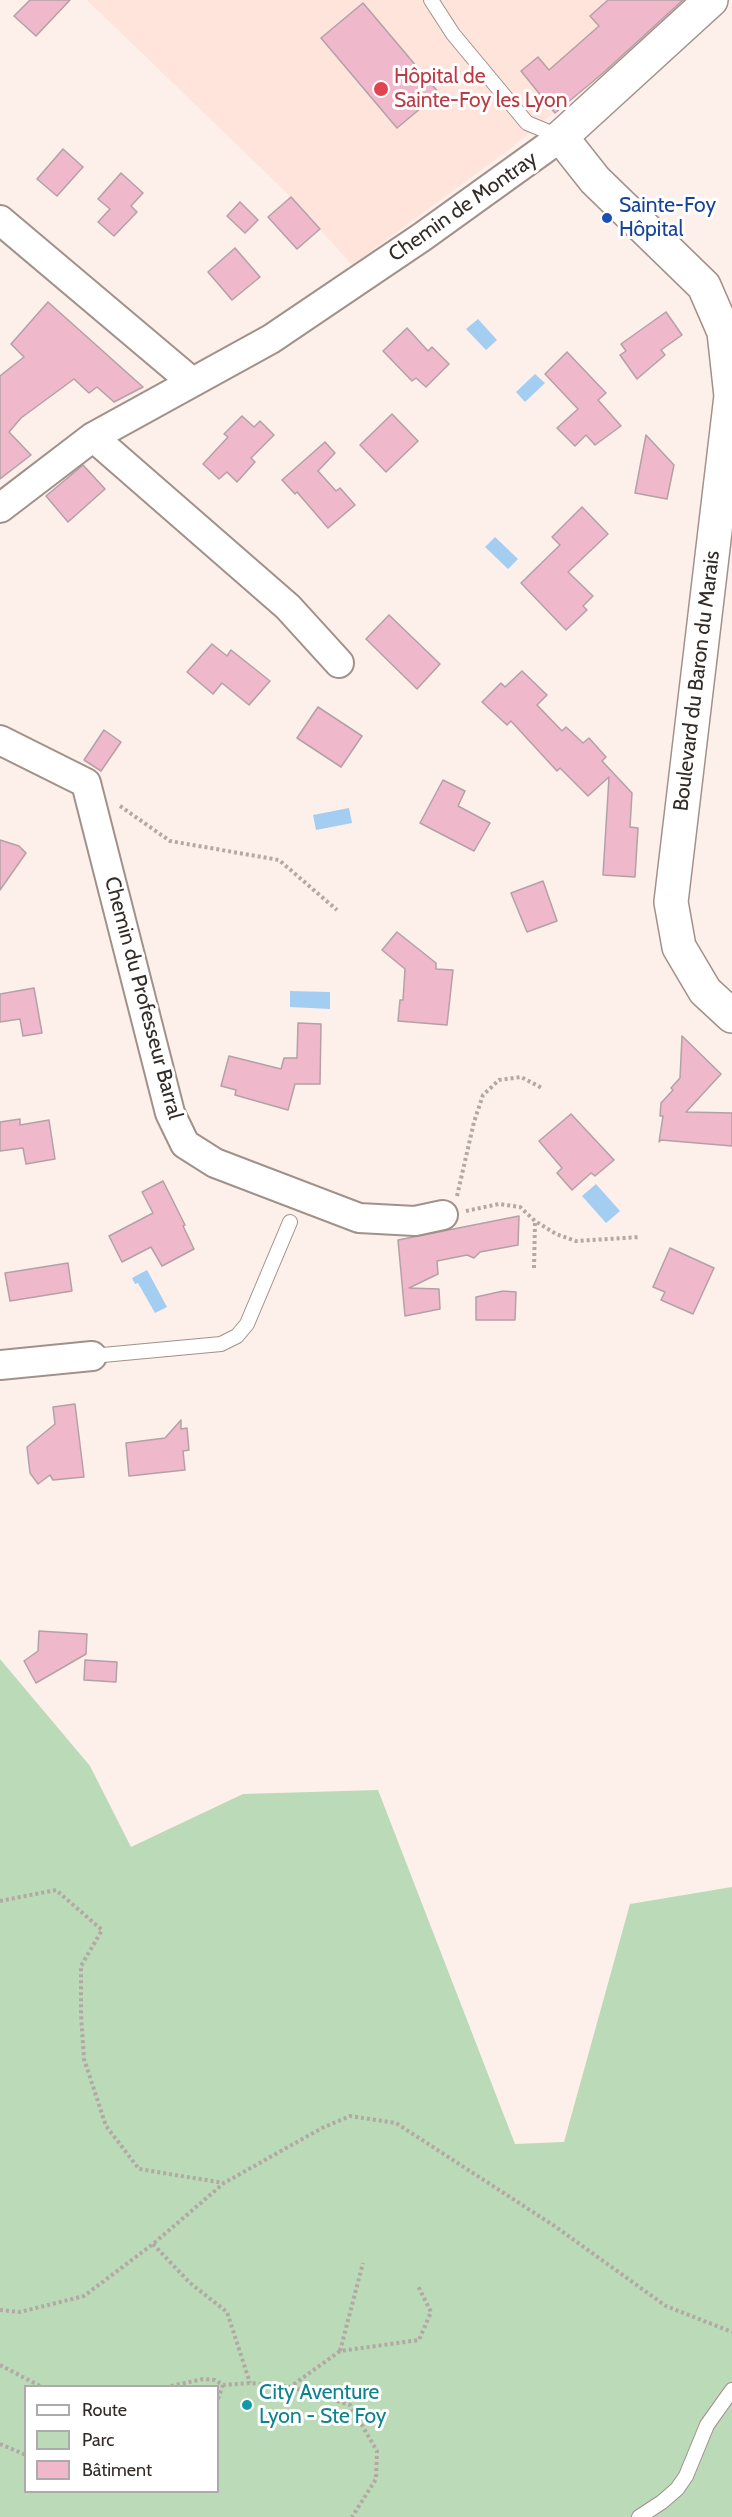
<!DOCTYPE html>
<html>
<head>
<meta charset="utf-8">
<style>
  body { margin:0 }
  #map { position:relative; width:732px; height:2517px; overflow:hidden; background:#fdefea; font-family:Cabin,sans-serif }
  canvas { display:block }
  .legend { position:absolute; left:24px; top:2385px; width:195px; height:108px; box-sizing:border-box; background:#fff; border:2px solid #adaba9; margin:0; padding:8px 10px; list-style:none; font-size:18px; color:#322c29 }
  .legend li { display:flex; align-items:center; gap:12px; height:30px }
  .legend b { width:30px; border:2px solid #adaba9 }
</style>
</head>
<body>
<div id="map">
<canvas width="732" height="2517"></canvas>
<ul class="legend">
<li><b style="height:8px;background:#fff"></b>Route</li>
<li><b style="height:16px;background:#badab8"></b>Parc</li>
<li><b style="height:16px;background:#f0b8cb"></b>Bâtiment</li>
</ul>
</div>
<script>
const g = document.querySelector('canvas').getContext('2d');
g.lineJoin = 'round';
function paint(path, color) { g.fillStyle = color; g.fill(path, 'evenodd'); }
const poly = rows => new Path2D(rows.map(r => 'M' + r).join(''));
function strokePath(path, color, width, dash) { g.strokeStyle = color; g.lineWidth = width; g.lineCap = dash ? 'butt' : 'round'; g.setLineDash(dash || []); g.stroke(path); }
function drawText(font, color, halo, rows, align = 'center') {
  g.font = font + ' Cabin,sans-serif'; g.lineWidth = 6; g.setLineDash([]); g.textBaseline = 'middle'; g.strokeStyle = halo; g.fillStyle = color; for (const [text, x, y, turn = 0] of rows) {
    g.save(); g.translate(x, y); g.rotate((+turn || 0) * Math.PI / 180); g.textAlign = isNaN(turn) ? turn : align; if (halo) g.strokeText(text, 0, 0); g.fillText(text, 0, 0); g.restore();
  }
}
paint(poly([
  [87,0,689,0,511,148,352,265,291,197]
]), '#fee4da');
paint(poly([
  [0,1659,90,1766,131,1847,243,1794,378,1790,515,2144,564,2142,630,1904,732,1887,732,2517,0,2517],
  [26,2386,218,2386,218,2492,26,2492]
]), '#badab8');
paint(poly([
  [478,319,497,340,486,350,466,329],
  [535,374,545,383,525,402,516,392],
  [495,537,518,559,508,569,485,547],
  [349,808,352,823,316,830,313,815],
  [290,991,330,992,330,1009,290,1007],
  [596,1184,620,1211,606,1223,582,1196],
  [147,1270,167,1307,155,1313,138,1283,135,1284,132,1278]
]), '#a4cdf2');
const building = poly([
  [30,0,70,0,36,36,14,16,30,0],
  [608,0,683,0,603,73,555,113,521,71,538,57,549,70,599,26,590,16,608,0],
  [363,3,439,93,397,128,321,38,363,3],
  [63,149,83,167,57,196,37,179,63,149],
  [121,173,143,193,131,206,137,212,114,236,98,222,110,209,98,199,121,173],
  [291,197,320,229,297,249,268,217,291,197],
  [240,202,258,220,245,233,227,216,240,202],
  [235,248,260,277,232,300,208,272,235,248],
  [48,302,143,387,114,402,97,387,89,393,74,379,21,418,9,432,31,455,0,479,0,376,24,357,11,344,48,302],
  [666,312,682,335,661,350,665,355,637,379,620,355,626,351,621,344,666,312],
  [407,328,428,351,432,347,449,364,426,387,416,378,412,381,383,351,407,328],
  [567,352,606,393,598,400,621,426,595,445,586,435,575,446,557,428,578,409,545,374,567,352],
  [392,414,418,441,386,472,360,445,392,414],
  [242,416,254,427,260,421,274,435,251,458,255,462,237,482,227,472,219,479,203,464,228,437,224,434,242,416],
  [646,435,674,465,667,499,635,493,646,435],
  [325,442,335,453,318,471,336,491,340,488,355,505,328,528,297,492,295,494,282,480,325,442],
  [83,465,105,489,68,522,46,496,83,465],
  [582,507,608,534,568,572,593,596,583,606,587,610,566,630,521,583,560,545,552,537,582,507],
  [389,615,440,664,417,689,366,639,389,615],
  [212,644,227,656,231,650,270,681,249,705,222,683,213,694,187,672,212,644],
  [522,671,547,695,537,705,562,731,566,727,583,743,589,738,606,757,602,761,632,793,630,827,638,828,635,877,603,875,609,777,588,796,560,768,557,771,511,721,507,725,482,702,501,683,505,687,522,671],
  [318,707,362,736,341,767,297,738,318,707],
  [104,730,121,742,101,771,84,760,104,730],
  [443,780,465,791,458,806,490,823,474,851,420,823,443,780],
  [0,840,19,846,26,853,0,890,0,840],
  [543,881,557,921,527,932,511,893,543,881],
  [397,932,436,963,436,969,453,970,447,1025,398,1021,400,1000,403,1000,405,969,382,950,397,932],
  [34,988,42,1033,23,1036,20,1019,0,1022,0,994,34,988],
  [298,1023,321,1024,320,1084,295,1084,288,1110,235,1095,236,1090,221,1086,229,1056,281,1069,284,1058,297,1058,298,1023],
  [682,1036,721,1074,686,1112,732,1113,732,1146,661,1140,659,1142,663,1116,660,1116,661,1103,673,1090,671,1088,680,1078,682,1036],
  [571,1114,614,1160,595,1176,591,1173,572,1190,557,1173,562,1168,539,1141,571,1114],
  [20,1119,20,1125,49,1120,55,1159,26,1164,23,1148,0,1151,0,1122,20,1119],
  [163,1181,185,1225,183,1226,194,1249,162,1266,151,1247,122,1262,109,1236,153,1213,142,1192,163,1181],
  [519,1216,518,1245,480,1252,474,1258,467,1255,437,1261,438,1274,409,1288,439,1289,440,1309,405,1316,398,1240,519,1216],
  [670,1248,714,1268,693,1314,661,1300,665,1292,653,1287,670,1248],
  [68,1263,72,1291,10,1301,5,1273,68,1263],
  [503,1291,516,1292,515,1320,476,1320,476,1297,503,1291],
  [75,1404,84,1477,53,1480,50,1475,38,1484,30,1473,27,1447,55,1424,53,1407,75,1404],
  [181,1420,181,1429,187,1428,189,1450,183,1451,185,1470,129,1476,126,1443,165,1438,181,1420],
  [39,1631,87,1634,86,1654,36,1683,24,1661,38,1651,39,1631],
  [85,1660,117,1662,116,1682,84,1680,85,1660]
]);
paint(building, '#f0b8cb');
strokePath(building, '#b3a1a7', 1.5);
const lane = poly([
  [431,0,453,34,527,123,561,137],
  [92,1356,221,1344,237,1336,247,1324,290,1222],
  [639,2517,662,2502,677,2489,686,2476,707,2425,732,2390]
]);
const street = poly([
  [0,220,192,382],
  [93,437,288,607,339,663],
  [0,508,93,437,271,339,422,237,561,137],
  [0,740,86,783,170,1113,185,1144,215,1163,359,1218,415,1221,443,1215],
  [0,1365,92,1356]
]);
const secondary = poly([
  [711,0,561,137,595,180,704,286,724,332,731,396,671,902,679,947,705,991,732,1016]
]);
strokePath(lane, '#a1918b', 16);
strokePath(street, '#a1918b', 32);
strokePath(secondary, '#a1918b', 36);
strokePath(poly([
  [120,806,170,841,279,860,337,910],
  [457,1196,474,1122,483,1095,499,1080,521,1077,542,1088],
  [466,1211,499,1204,520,1207,535,1221,556,1234,576,1241,640,1237],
  [534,1268,535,1222],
  [0,1901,56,1890,102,1930,81,1966,81,2014,84,2059,106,2126,139,2169,224,2183],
  [153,2244,190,2283,227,2312,250,2383],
  [0,2310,20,2312,84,2296,153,2244,224,2183,322,2128,350,2116,396,2123,556,2227,666,2306,732,2332],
  [340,2351,363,2263],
  [0,2365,40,2386],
  [171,2386,203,2379,215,2380,223,2385,250,2383,290,2387,340,2351,419,2340,431,2312,418,2286],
  [291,2387,350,2405,377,2451,376,2479,352,2517],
  [218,2399,223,2385],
  [0,2444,26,2455]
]), '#b3a8a4', 4, [3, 3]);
strokePath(lane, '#fff', 14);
strokePath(street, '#fff', 28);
strokePath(secondary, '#fff', 33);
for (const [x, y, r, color] of [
  [381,89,8,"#e0444e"],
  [607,218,6,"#1a4fb4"],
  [247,2405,6,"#0f9aa8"]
]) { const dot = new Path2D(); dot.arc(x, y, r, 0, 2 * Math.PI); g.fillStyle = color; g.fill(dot); strokePath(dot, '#fff', 2); }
drawText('21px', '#be3a42', '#fff', [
  ["Hôpital de",394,77],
  ["Sainte-Foy les Lyon",394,101]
], 'left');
drawText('21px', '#164399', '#fff', [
  ["Sainte-Foy",619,206],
  ["Hôpital",619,230]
], 'left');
drawText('21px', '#322c29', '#fff', [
  ["Chemin de Montray",463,207,-35],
  ["Boulevard du Baron du Marais",697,681,-83],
  ["Chemin du Professeur Barral",143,998,75]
]);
drawText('21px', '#0d838f', '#fff', [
  ["City Aventure",259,2393],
  ["Lyon - Ste Foy",259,2417]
], 'left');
</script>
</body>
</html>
